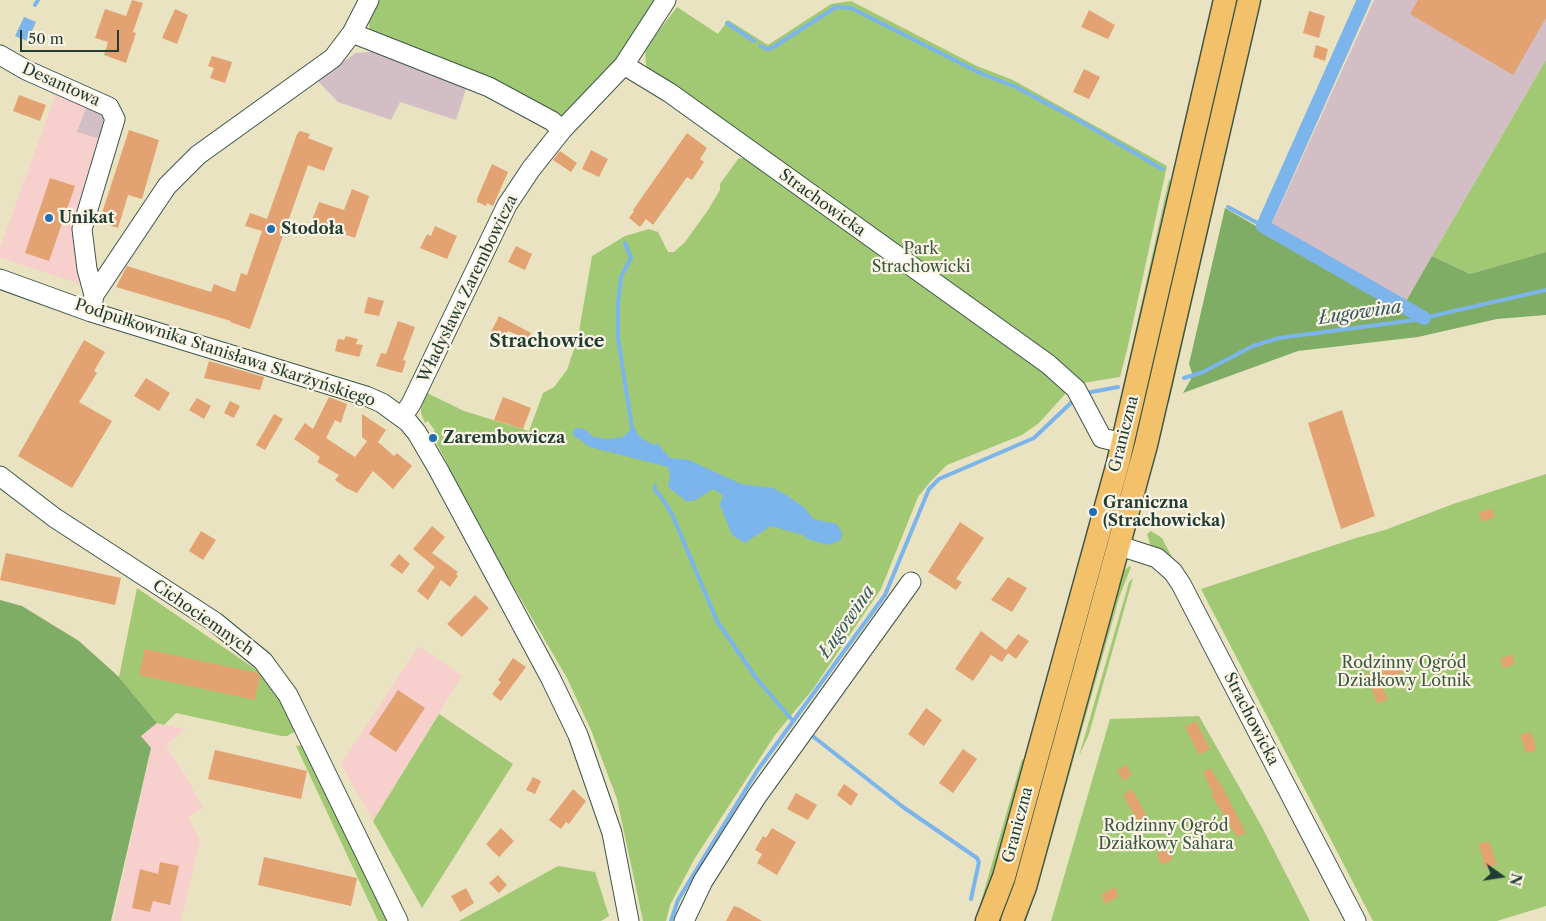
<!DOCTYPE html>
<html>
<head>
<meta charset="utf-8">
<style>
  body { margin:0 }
  #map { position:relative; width:1546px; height:921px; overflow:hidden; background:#eae3c1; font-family:"Libre Caslon Text",serif }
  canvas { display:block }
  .north { position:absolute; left:1476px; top:851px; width:50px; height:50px; -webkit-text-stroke:4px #fcf5e5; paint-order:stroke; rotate:103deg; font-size:14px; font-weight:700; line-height:20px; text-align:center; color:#1f3d34 }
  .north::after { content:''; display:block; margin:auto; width:18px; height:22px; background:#1f3d34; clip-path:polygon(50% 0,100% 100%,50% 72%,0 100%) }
  .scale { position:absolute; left:20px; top:30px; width:99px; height:22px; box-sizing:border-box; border:2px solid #1f3d34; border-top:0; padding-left:6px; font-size:15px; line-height:18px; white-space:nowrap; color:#1f3d34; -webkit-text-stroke:4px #fcf5e5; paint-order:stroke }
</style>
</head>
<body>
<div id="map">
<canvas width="1546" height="921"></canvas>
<div class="north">N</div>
<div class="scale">50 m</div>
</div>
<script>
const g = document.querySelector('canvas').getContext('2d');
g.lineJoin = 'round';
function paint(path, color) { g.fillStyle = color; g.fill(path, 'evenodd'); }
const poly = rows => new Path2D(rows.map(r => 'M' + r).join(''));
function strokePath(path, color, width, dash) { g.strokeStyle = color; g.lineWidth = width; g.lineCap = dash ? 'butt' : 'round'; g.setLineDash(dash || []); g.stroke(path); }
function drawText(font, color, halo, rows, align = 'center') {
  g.font = font + ' "Libre Caslon Text",serif'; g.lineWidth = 4.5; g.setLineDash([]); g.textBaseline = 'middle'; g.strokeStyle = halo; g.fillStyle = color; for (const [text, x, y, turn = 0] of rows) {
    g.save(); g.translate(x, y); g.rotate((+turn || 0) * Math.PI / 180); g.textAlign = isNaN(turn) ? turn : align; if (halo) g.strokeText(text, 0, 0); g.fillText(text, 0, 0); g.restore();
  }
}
paint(poly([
  [57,91,88,103,104,140,77,234,79,284,0,257,0,247],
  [419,646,462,676,373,821,341,764],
  [157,723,185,729,166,746,187,778,203,808,188,817,200,840,181,921,113,921,151,748,141,736]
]), '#f7d0ce');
paint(poly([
  [1374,0,1546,0,1546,60,1406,301,1272,224],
  [379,51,467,86,456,120,400,102,391,120,338,102,317,80,356,53],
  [88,103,102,110,108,126,104,140,77,132]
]), '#d2bec4');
paint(poly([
  [375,0,662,0,628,48,568,116,560,116,370,30,368,21],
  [851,1,977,66,1013,80,1167,166,1127,350,1120,377,1083,383,1066,393,1039,423,1022,435,947,465,930,482,918,497,881,589,813,689,775,735,695,858,670,905,666,921,643,921,617,799,591,730,567,678,460,495,446,461,431,433,435,431,428,421,425,423,421,413,421,404,425,392,464,411,529,431,543,393,554,387,567,370,578,337,592,256,625,236,649,229,658,232,668,252,674,252,685,242,708,210,720,190,720,184,738,159,751,156,653,75,646,65,645,49,677,7,718,34,728,20,768,45,831,4],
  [1546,60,1546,252,1470,274,1432,256],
  [1219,167,1218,187,1169,403,1166,398],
  [1169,179,1172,186,1117,425,1114,427],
  [1546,474,1546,906,1497,921,1373,921,1201,589,1356,538,1385,530,1453,504],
  [1151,531,1162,538,1175,563,1151,547,1147,534],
  [1129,566,1131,567,1119,598,1042,871,1026,921,1021,921,1123,572],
  [1133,578,1089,734,1079,756,1129,582],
  [137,588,261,673,281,698,295,729,294,732,287,736,281,736,176,713,164,725,157,723,119,677],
  [439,714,513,764,422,908,373,821],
  [1199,716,1262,827,1310,921,1051,921,1110,719],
  [302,745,390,921,378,921,296,746],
  [1022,759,1026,764,1004,842,982,911,978,912],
  [558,866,595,872,609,916,601,921,459,921]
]), '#a1c974');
paint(poly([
  [1225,208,1401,310,1432,256,1470,274,1546,252,1546,315,1497,319,1418,337,1298,351,1183,393,1191,379,1192,373,1189,364],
  [0,600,22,606,79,641,119,677,157,723,141,736,151,748,111,921,0,921]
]), '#80ad66');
paint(poly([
  [24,17,36,22,27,41,15,36],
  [576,428,584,429,594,437,608,439,623,437,632,428,643,439,654,445,657,443,670,458,689,460,741,484,773,488,785,494,805,508,813,519,837,524,842,533,841,540,828,545,807,539,803,535,771,526,745,543,732,535,720,505,723,495,713,489,694,501,686,501,668,487,670,476,668,467,590,447,573,435,573,431]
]), '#7cb4ec');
strokePath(poly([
  [35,5,38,0],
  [727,23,754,41],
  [760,46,767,49,772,48,836,7,851,8,982,74,1014,86,1080,121,1162,169],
  [1228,207,1263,226],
  [625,243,631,258,621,277,618,304,618,338,632,428,635,432],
  [1184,378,1203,372,1253,346,1279,338,1415,320,1546,290],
  [1086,393,1118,387],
  [655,486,655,490,662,498,672,514,717,621,757,679,793,721],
  [810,734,903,807,977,858,979,862,971,899],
  [671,921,678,900,757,771,885,595,929,489,939,479,1034,438,1075,399]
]), '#7cb4ec', 4);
strokePath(poly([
  [1364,0,1263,226,1424,318]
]), '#7cb4ec', 14);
paint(poly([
  [132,0,143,3,133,32,136,33,126,63,104,55,108,42,95,38,105,9,126,16],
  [1418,0,1546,0,1546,18,1513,75,1410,14],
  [175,9,188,15,177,44,162,38],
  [1089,10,1115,25,1108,39,1081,27],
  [1309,11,1325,16,1319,38,1303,33],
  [1316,45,1328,49,1325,61,1313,57],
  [212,56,232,62,225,83,210,78,214,68,208,66],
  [1084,69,1100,77,1089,99,1073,92],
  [19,95,46,105,40,121,13,111],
  [129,130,159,140,142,199,128,195,118,228,99,222],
  [300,131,310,134,308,138,333,148,324,171,308,165,250,329,230,322,231,321,116,287,127,266,211,292,214,284,235,292,241,273,247,275,262,231,245,226,250,213,267,219,297,134],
  [687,133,707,148,700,159,704,162,692,180,687,177,653,225,646,219,640,227,629,218,634,211,633,210],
  [591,150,608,159,599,177,582,169],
  [560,151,577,163,571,172,553,160],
  [492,164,508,172,493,206,487,203,486,206,477,202,477,199],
  [50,178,75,186,49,261,25,253],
  [352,189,369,196,355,238,311,223,319,202,344,210],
  [435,226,457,236,447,259,420,248,427,234,431,236],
  [516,246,532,254,525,270,508,262],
  [368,297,384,301,379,316,364,313],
  [499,316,531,333,528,339,508,331,504,339,491,332],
  [398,321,415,327,403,360,406,361,402,373,376,366,381,353,386,354],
  [346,336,358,339,356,344,363,345,359,357,335,351,338,339,344,340],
  [84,340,105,352,94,371,97,373,79,402,112,421,72,488,18,456],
  [209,361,264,377,260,390,204,378],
  [146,378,170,393,159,411,134,396],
  [329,397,347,404,341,423,335,420,326,438,355,457,367,441,362,437,362,414,386,430,378,442,394,456,397,453,412,466,393,489,373,471,357,493,346,488,335,480,339,475,317,462,320,457,294,439,305,423,313,429],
  [503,397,531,408,523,429,494,420],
  [197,398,211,406,204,419,189,410],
  [230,401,240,406,234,418,224,413],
  [1342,410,1375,516,1341,529,1308,423],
  [274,414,283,419,265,450,256,445],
  [1492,508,1495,517,1482,522,1479,513],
  [960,522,984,538,956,579,962,582,956,590,928,572],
  [432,526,445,537,432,553,458,572,456,574,458,576,450,587,441,580,428,600,417,591,435,567,413,549],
  [201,531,216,540,203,560,189,551],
  [6,553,121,578,115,605,0,580],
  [399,554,410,564,402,574,390,565],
  [1008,577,1027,588,1012,612,991,600],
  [475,595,489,608,462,637,447,624],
  [981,631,1006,650,1018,634,1029,641,1016,659,1008,653,1002,662,991,655,973,681,955,669],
  [145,649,258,673,260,676,255,700,139,675],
  [1512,654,1515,664,1503,668,1500,659],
  [513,658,526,667,501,701,492,694,501,682,498,680],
  [1403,662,1406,672,1379,680,1388,699,1378,704,1369,683,1365,684,1362,676],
  [398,690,425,708,396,752,369,734],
  [926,708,942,720,924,746,908,734],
  [1196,721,1210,749,1199,755,1185,727],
  [1531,732,1537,750,1526,753,1520,735],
  [963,749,977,759,953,793,939,783],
  [215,750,307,771,301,799,208,779],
  [1126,765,1132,775,1123,781,1117,770],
  [1210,768,1223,788,1246,833,1237,837,1211,794,1213,793,1203,772],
  [533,777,541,781,535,794,526,790],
  [844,784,858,794,851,806,837,795],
  [573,789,586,801,569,824,566,822,561,829,549,820],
  [1132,789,1147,816,1138,821,1123,795],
  [796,793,817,805,808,820,787,809],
  [501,828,514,841,499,857,486,844],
  [772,828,796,842,777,875,757,863,762,854,755,850,763,836,766,838],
  [1489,841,1497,865,1485,868,1479,844],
  [1168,848,1173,859,1162,865,1156,854],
  [264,857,357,878,351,906,258,885],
  [160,862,179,866,170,905,153,901,150,912,132,908,140,869,158,874],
  [498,875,507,885,499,893,489,883],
  [1114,887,1119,896,1106,904,1101,895],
  [466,888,474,903,460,912,451,896],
  [734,906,740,908,762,921,726,921]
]), '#e3a272');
const minor = poly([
  [352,33,489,87,552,121,562,130],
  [0,55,26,70,109,107,115,119,82,229,87,269,94,295],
  [624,65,670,93,1048,364,1076,389,1102,438,1123,443],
  [0,279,91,312,366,396,382,403,408,422,417,433,438,469,550,677,578,735,612,833,629,921],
  [91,312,94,295,167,186,198,155,333,58,352,33,369,0],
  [402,417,411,404,507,205,531,169,562,130,624,65,666,0],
  [0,476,55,518,215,622,263,661,288,695,398,921],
  [1120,546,1157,558,1173,572,1181,584,1356,921],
  [684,921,703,881,757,796,911,582]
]);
const major = poly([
  [987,921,1004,877,1118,463,1225,0],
  [1012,921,1025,887,1146,445,1249,0]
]);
strokePath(minor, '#3d5649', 21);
strokePath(major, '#3d5649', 25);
strokePath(minor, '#fff', 19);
strokePath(major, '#f4c16b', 22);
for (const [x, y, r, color] of [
  [49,218,5,"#1f6fb2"],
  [271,229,5,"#1f6fb2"],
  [433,438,5,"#1f6fb2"],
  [1093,512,5,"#1f6fb2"]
]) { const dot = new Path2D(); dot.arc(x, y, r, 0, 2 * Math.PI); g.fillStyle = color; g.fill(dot); strokePath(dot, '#fcf5e5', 2); }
drawText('16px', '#1f3d34', '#fcf5e5', [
  ["Desantowa",61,85,24],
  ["Strachowicka",822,203,36],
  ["Władysława Zarembowicza",468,289,-64],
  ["Podpułkownika Stanisława Skarżyńskiego",225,353,18],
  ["Graniczna",1124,434,-76],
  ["Cichociemnych",203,618,35],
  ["Strachowicka",1251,719,63],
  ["Graniczna",1018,825,-75]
]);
drawText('bold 16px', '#1f3d34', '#fcf5e5', [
  ["Unikat",59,218],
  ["Stodoła",281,229],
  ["Zarembowicza",443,438],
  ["Graniczna",1103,503],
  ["(Strachowicka)",1103,521]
], 'left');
drawText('16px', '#395941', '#fcf5e5', [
  ["Park",921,249],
  ["Strachowicki",921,267],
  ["Rodzinny Ogród",1404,663],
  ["Działkowy Lotnik",1404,681],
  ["Rodzinny Ogród",1166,826],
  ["Działkowy Sahara",1166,844]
]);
drawText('italic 18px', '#365b62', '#fcf5e5', [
  ["Ługowina",1360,313,-8],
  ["Ługowina",847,622,-55]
]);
drawText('bold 18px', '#1f3d34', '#fcf5e5', [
  ["Strachowice",547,342]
]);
</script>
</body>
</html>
